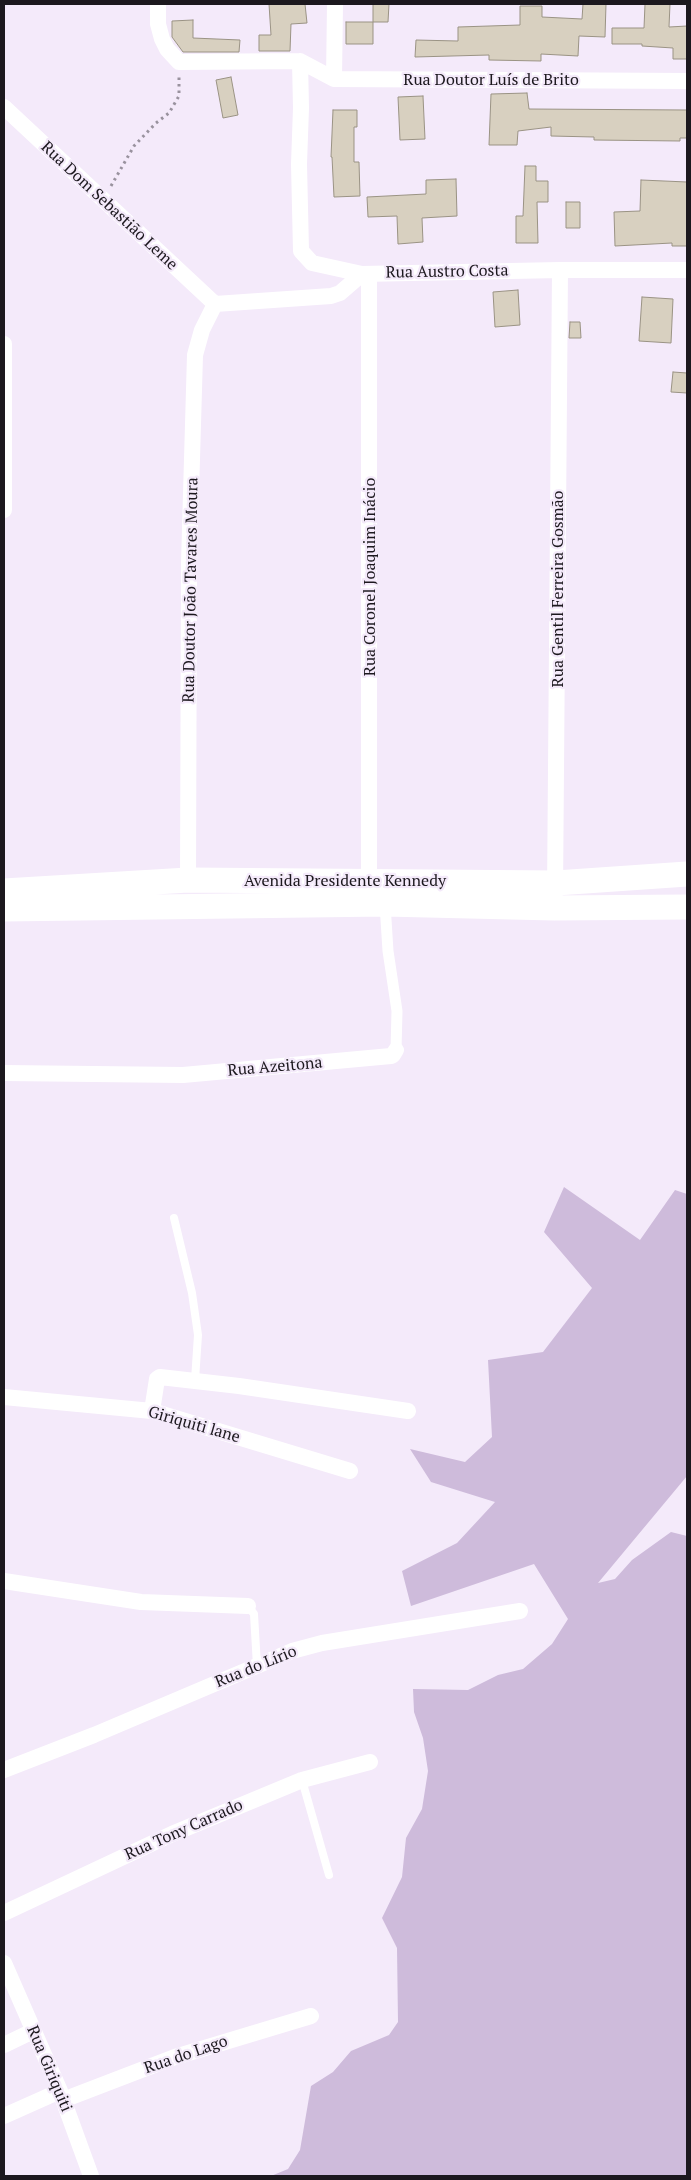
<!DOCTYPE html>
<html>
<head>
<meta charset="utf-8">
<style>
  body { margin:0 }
  #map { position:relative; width:691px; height:2180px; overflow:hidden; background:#f4eafa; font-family:"PT Serif",serif }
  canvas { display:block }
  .frame { position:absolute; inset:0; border:5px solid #1c181e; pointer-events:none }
</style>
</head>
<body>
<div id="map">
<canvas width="691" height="2180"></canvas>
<div class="frame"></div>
</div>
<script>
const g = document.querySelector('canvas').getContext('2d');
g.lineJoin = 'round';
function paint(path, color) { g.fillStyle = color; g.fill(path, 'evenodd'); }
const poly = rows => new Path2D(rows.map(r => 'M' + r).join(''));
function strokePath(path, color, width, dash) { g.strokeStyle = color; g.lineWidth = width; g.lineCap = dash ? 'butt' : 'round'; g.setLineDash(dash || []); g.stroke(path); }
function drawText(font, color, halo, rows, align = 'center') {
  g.font = font + ' "PT Serif",serif'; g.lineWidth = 4.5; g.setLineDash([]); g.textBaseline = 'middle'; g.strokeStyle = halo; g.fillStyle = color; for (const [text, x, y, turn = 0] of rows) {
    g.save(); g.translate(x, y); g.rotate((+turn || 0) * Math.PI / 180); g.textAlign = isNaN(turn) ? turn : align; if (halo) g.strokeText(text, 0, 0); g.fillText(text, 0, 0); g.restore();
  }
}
paint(poly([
  [564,1187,640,1240,675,1190,687,1194,687,1476,598,1583,615,1579,632,1560,671,1532,687,1536,687,2176,271,2176,288,2169,300,2150,311,2086,333,2072,351,2051,389,2035,398,2022,397,1948,382,1918,402,1877,406,1838,422,1809,428,1771,423,1738,414,1712,413,1689,468,1690,498,1675,523,1669,552,1644,568,1619,534,1564,411,1606,402,1571,457,1543,495,1502,431,1482,410,1449,465,1462,492,1437,488,1360,543,1352,592,1288,544,1232]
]), '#cebbdb');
const building = poly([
  [269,4,305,4,307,23,291,24,290,51,259,51,259,35,271,35,269,4],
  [373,4,389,4,388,22,373,22,373,4],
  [583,4,606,4,605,37,579,36,578,56,541,54,541,61,489,60,489,55,415,57,416,40,458,41,458,27,520,25,520,6,542,6,542,17,582,19,583,4],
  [645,4,670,4,669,27,687,26,687,59,673,59,673,48,642,46,642,44,612,44,612,28,644,28,645,4],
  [193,20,193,38,240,40,239,52,183,52,172,37,172,21,193,20],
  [346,22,373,22,373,44,346,44,346,22],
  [231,77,238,115,223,118,216,80,231,77],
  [527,93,529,109,687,110,687,138,680,138,680,141,594,140,594,137,551,136,551,127,518,131,517,145,489,145,491,94,527,93],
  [423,96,425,139,400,140,398,97,423,96],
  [333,110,357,110,357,127,354,127,354,162,359,162,360,196,334,197,332,157,331,157,333,110],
  [525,166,536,166,536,181,548,181,548,202,537,202,538,243,516,243,516,216,523,216,525,166],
  [456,179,457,216,422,218,423,242,398,244,397,216,368,217,367,197,426,194,426,180,456,179],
  [641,180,687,182,687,246,672,246,672,243,615,246,614,212,640,211,641,180],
  [566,202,580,202,580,228,566,228,566,202],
  [518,290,520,325,495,327,493,292,518,290],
  [642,297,673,299,671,343,639,341,642,297],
  [570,322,580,322,581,338,569,338,570,322],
  [673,372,687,373,687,393,671,392,673,372]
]);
paint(building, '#d8d0c0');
strokePath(building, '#9a9384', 1);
strokePath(poly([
  [111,186,134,146,156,123,169,113,179,96,179,77]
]), '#99929e', 3, [2.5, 4]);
strokePath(poly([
  [174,1218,192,1293,198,1335,195,1380],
  [248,1606,254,1614,257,1666],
  [302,1780,329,1875]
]), '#fff', 8);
strokePath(poly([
  [385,904,388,951,397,1011,396,1050]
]), '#fff', 11);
strokePath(poly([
  [158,4,158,24,162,39,167,49,179,62,300,61,334,79,687,81],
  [300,61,301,108,299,164,301,251,312,263,362,274],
  [334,79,335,4],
  [4,107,215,304],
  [215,304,331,296,340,293,362,274,560,270,687,270],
  [4,344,4,510],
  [188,880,189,563,195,355,202,330,215,304],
  [369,880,369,274],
  [555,893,560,270],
  [4,1073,183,1075,391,1056,393,1055,396,1050],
  [4,1397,152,1411,350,1471],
  [152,1411,157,1379,160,1377,239,1386,408,1411],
  [4,1581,141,1602,248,1606],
  [4,1770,94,1735,292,1651,322,1643,520,1611],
  [4,1913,172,1834,302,1780,370,1762],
  [4,1963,60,2091,91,2176],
  [4,2045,33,2031],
  [63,2100,175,2057,311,2016],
  [4,2116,60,2091]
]), '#fff', 16);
strokePath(poly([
  [4,891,188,880,556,883,687,874],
  [4,909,385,904,554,908,687,907]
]), '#fff', 25);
drawText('16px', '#1c181e', '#f4eafa', [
  ["Rua Doutor Luís de Brito",491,80],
  ["Rua Dom Sebastião Leme",109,206,43],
  ["Rua Austro Costa",447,272,-1],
  ["Rua Coronel Joaquim Inácio",370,577,-90],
  ["Rua Gentil Ferreira Gosmão",558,589,-90],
  ["Rua Doutor João Tavares Moura",191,590,-89],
  ["Avenida Presidente Kennedy",345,881],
  ["Rua Azeitona",275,1067,-5],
  ["Giriquiti lane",194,1425,16],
  ["Rua do Lírio",256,1667,-22],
  ["Rua Tony Carrado",184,1830,-24],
  ["Rua do Lago",186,2055,-19],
  ["Rua Giriquiti",49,2069,67]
]);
</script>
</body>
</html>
